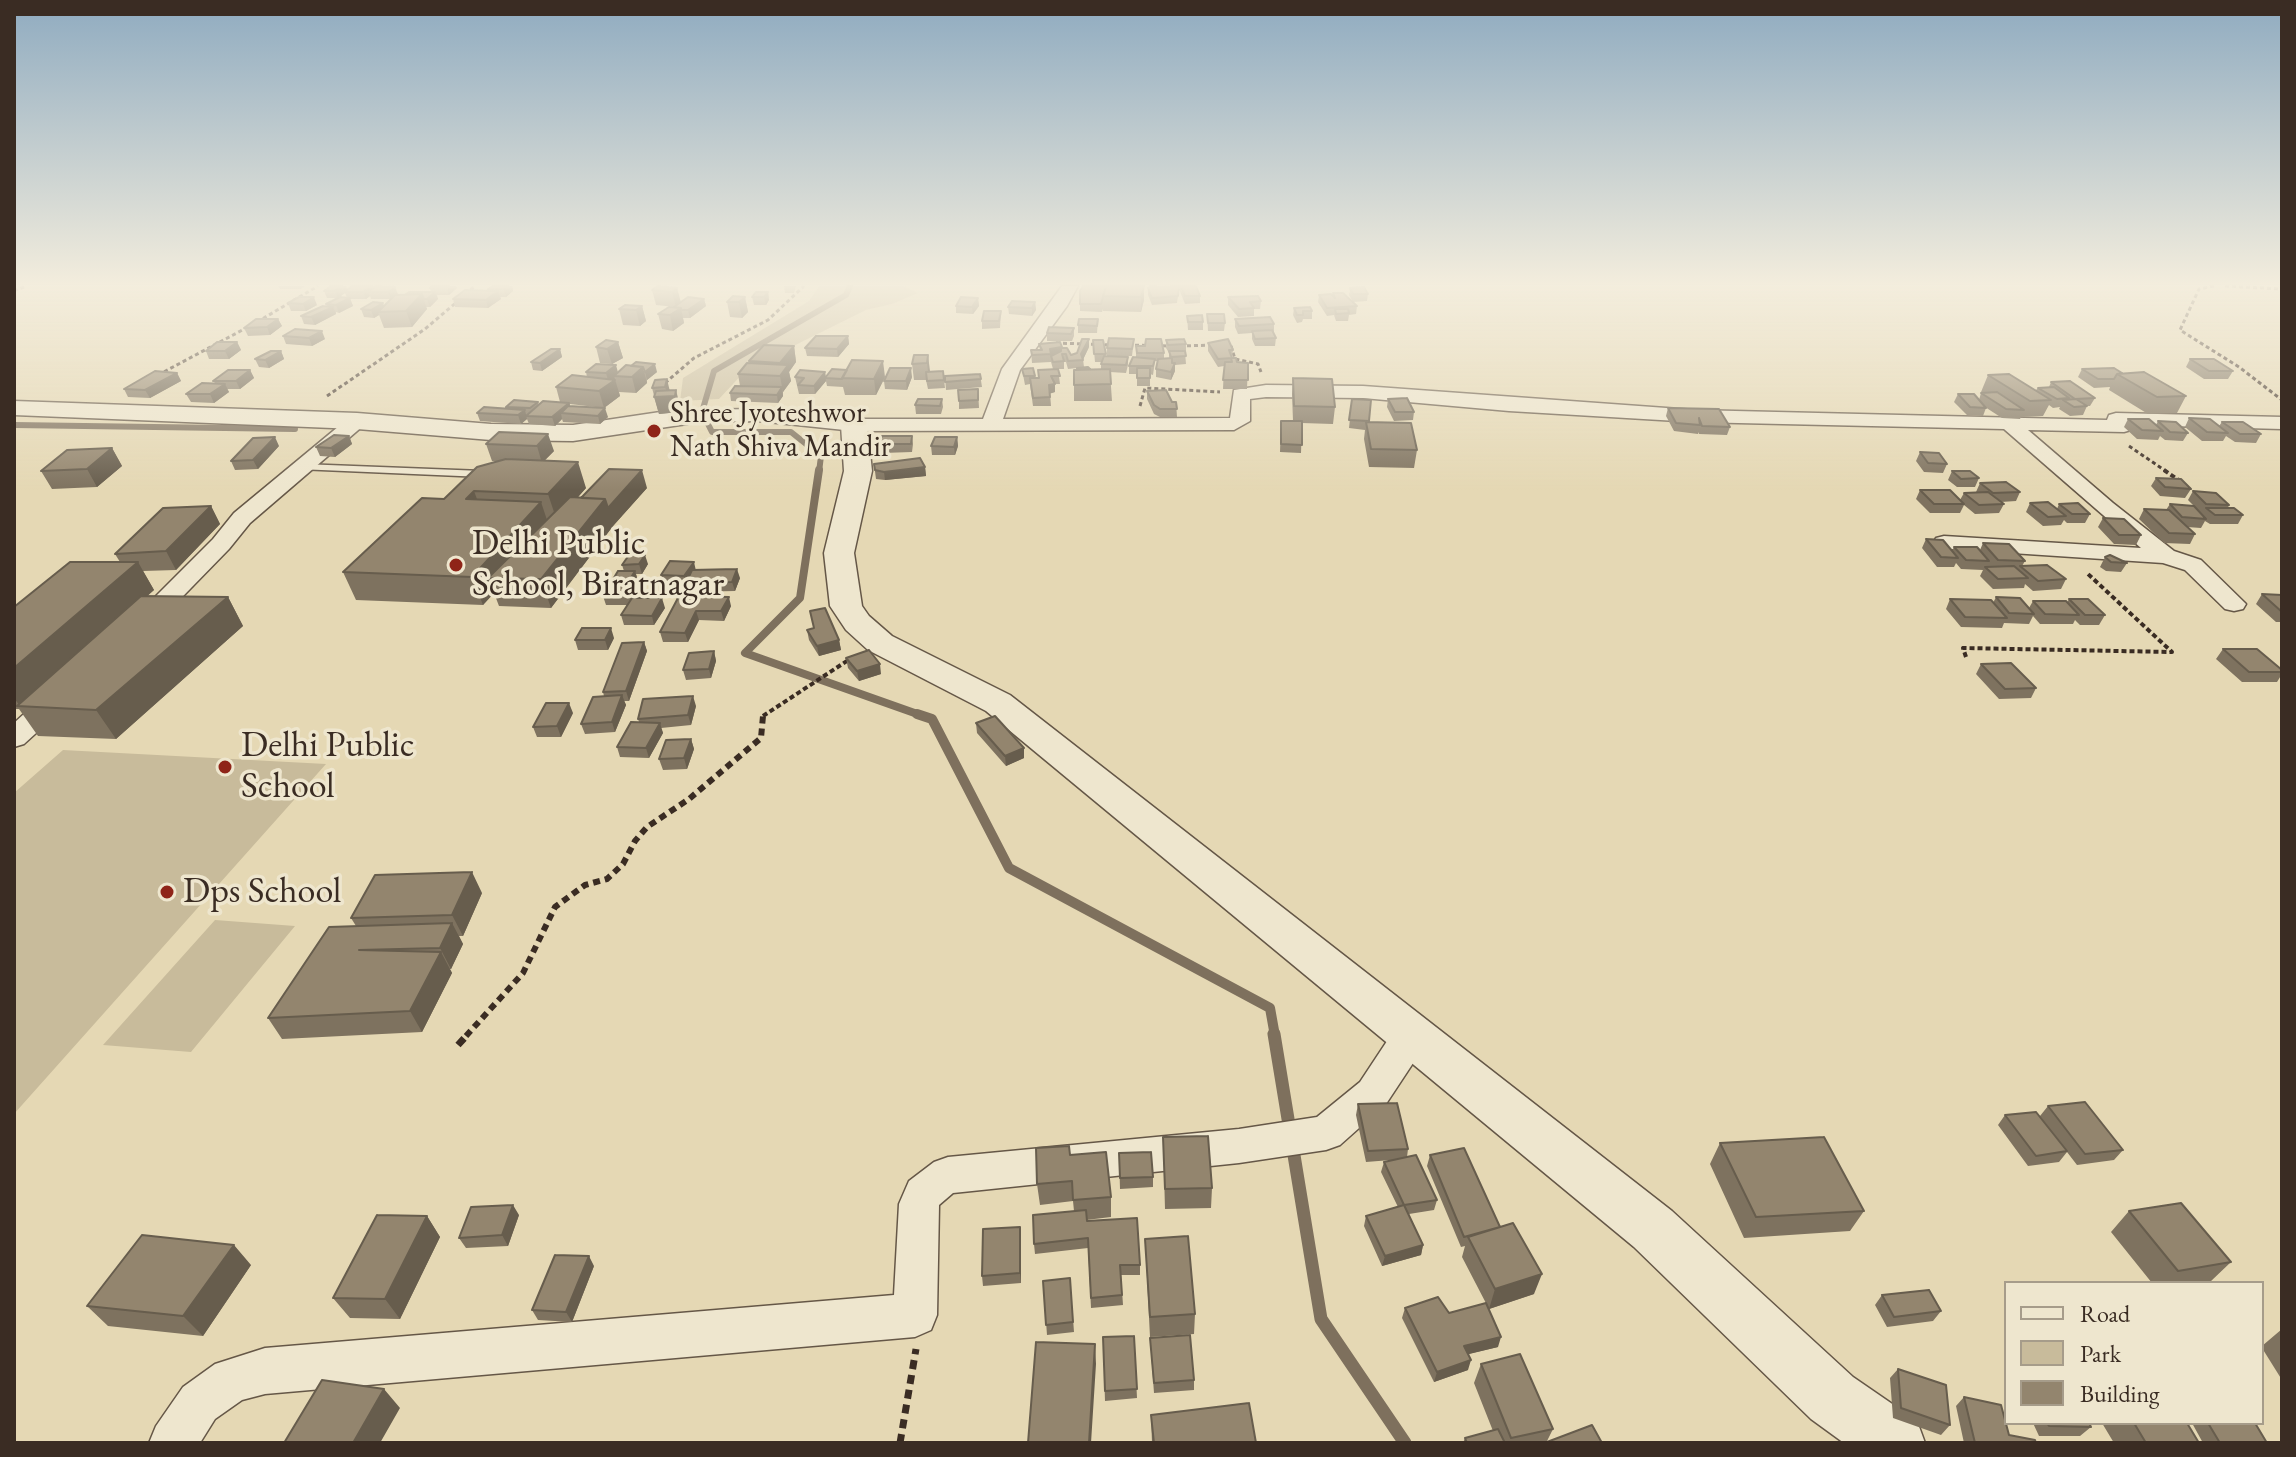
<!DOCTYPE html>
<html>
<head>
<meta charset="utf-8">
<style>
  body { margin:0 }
  #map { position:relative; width:2296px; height:1457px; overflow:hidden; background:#e5d8b4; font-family:"EB Garamond",serif }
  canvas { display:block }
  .frame { position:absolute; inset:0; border:16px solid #3a2c23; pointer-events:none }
  .legend { position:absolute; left:2004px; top:1281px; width:260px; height:144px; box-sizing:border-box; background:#eee6ce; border:2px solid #a69c8a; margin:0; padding:10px 14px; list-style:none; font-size:24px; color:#3a2c23 }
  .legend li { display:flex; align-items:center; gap:16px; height:40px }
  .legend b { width:40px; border:2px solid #a69c8a }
</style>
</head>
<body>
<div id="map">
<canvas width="2296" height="1457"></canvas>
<div class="frame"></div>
<ul class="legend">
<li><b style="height:10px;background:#eee6ce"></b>Road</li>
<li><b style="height:22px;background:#c8bb9b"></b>Park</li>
<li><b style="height:22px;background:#93856e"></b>Building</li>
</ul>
</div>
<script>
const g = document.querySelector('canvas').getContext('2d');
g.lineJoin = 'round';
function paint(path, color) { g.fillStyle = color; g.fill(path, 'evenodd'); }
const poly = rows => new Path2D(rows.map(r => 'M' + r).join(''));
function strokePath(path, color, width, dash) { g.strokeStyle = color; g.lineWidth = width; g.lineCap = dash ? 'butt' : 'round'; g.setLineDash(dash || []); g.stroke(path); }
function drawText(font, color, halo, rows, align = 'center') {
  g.font = font + ' "EB Garamond",serif'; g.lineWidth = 7; g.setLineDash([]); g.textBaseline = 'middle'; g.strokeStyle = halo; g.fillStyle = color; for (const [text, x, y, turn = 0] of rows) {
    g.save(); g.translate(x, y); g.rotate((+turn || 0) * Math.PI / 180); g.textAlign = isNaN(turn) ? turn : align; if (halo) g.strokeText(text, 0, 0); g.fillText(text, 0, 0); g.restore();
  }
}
paint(poly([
  [819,286,904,286,918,293,892,304,866,310,747,369,719,399,680,401,683,378,809,301],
  [63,750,326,764,14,1114,14,793],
  [215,920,295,926,191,1052,103,1045]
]), '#c8bb9b');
strokePath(poly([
  [14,425,295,429],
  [819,472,821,456,791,432,712,432,702,412,714,371,846,295,850,286]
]), '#7e705d', 6);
strokePath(poly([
  [819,470,800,598,745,653,923,716]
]), '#7e705d', 8);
strokePath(poly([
  [917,714,932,719,1009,868,1270,1008,1275,1036]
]), '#7e705d', 10);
strokePath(poly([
  [1274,1034,1321,1319,1405,1443]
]), '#7e705d', 13);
const service = poly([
  [302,464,483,471,488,474,483,477,298,469,297,467,302,464]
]);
const minor = poly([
  [1062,286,1078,286,1067,306,1020,370,1003,419,1230,418,1234,390,1266,385,1363,386,1694,410,2107,420,2109,415,2116,413,2282,417,2282,429,2133,425,2131,430,2124,432,2028,430,2113,503,2174,551,2201,560,2246,604,2243,609,2234,611,2225,609,2185,570,2163,563,1936,548,1933,543,1936,538,1944,536,2141,548,2004,429,1694,422,1509,411,1363,398,1266,397,1250,399,1250,421,1234,430,854,431,758,421,687,422,677,416,687,410,758,409,854,419,983,419,1002,369,1062,286],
  [357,415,364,417,367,421,364,425,250,523,229,549,152,628,134,628,130,623,134,618,213,539,234,513,350,417,357,415],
  [58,690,68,692,72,698,68,704,24,744,14,747,14,723,48,692,58,690],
  [1410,1022,1423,1026,1428,1037,1423,1048,1386,1104,1340,1145,1326,1150,1239,1163,953,1193,939,1205,937,1315,931,1330,915,1337,265,1394,242,1400,215,1419,200,1443,149,1443,156,1426,183,1387,215,1364,265,1348,894,1295,899,1204,909,1181,934,1162,948,1157,1239,1129,1317,1117,1360,1082,1397,1026,1410,1022]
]);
const tertiary = poly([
  [14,401,357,413,491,424,573,425,687,408,696,411,700,416,696,421,687,424,573,441,491,440,357,429,14,415,14,401],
  [854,417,863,420,867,425,872,471,854,553,862,606,869,616,892,636,1010,695,1672,1211,1853,1377,1917,1421,1925,1443,1844,1443,1811,1419,1634,1247,986,711,868,650,846,630,830,606,824,553,844,471,841,425,845,420,854,417]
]);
strokePath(service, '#655747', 3);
strokePath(minor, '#655747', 3);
strokePath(tertiary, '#655747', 3);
strokePath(poly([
  [2214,286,2199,289,2180,330,2239,367,2282,400],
  [2225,286,2282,289],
  [14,291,26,286],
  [465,294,475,286],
  [257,322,318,286],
  [1056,343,1114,345],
  [1128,345,1170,346],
  [1180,346,1214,345],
  [1231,346,1235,359,1258,364,1261,372],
  [158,375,248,327],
  [665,383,694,358,768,320,804,286],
  [327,396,425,329,458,301],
  [1140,406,1145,388,1220,392],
  [2129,446,2167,472]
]), '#3a2c23', 3, [4, 3]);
strokePath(poly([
  [2164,470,2180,481],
  [1966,657,1963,648,2172,652,2088,574],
  [763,716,853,657]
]), '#3a2c23', 4, [5, 3]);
strokePath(poly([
  [466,1036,523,973,555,907,585,885,607,879,623,864,635,841,647,827,689,799,761,738,763,716,766,714]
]), '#3a2c23', 6, [7, 5]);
strokePath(poly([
  [458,1045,468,1034],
  [900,1443,916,1349]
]), '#3a2c23', 7, [9, 6]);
paint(service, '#eee6ce');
paint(minor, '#eee6ce');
paint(tertiary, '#eee6ce');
paint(poly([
  [278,286,305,286,301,289,280,289],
  [432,286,456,286,457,288,449,295,437,295,438,299,430,307,426,307,427,309,412,327,384,328,379,315,374,318,364,317,361,309,384,306,390,299,371,299,370,296,366,299,350,299,353,306,339,313,336,312,336,314,315,325,304,324,301,316,327,306,326,304,338,298,327,298,324,291,395,287,397,295,431,292,430,288],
  [345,293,347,298,338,298],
  [493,286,512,286,513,291,506,297,500,297,501,299,488,308,455,307,453,299,489,291,488,289],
  [784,286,796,286,794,293,785,293],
  [1144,286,1144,300,1141,312,1103,311,1103,309,1102,312,1080,311,1080,291],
  [1170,286,1196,286,1200,296,1200,303,1185,304,1179,289,1177,303,1152,305,1148,295,1148,288,1169,287],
  [677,288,681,303,704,299,706,306,690,318,683,318,684,323,673,331,662,329,658,314,675,307,656,305,652,290],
  [1350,288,1368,294,1367,301,1353,302,1349,295],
  [768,292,769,300,766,305,754,305,752,297],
  [1333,293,1357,306,1356,314,1349,315,1348,321,1336,321,1334,315,1327,316,1318,302,1319,295,1333,295],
  [745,297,748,312,742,318,730,317,727,302],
  [1228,297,1261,301,1260,309,1254,309,1254,316,1238,317,1228,305],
  [978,298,979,306,973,314,956,313,956,306],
  [1035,302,1036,310,1032,316,1009,314,1008,307],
  [288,303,317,305,306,311,291,311],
  [642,306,646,321,640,326,623,325,619,309],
  [1294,308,1312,311,1312,319,1303,319,1302,322,1297,323,1293,315],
  [1001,311,1000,328,982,329,982,321],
  [1207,314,1225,323,1224,331,1208,331],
  [1187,316,1203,322,1203,330,1188,330],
  [278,319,282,326,270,335,248,336,244,328],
  [1098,319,1097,333,1078,333,1078,325],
  [1235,319,1274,324,1274,332,1273,332,1276,338,1275,346,1255,346,1252,339,1252,333,1238,334,1235,327],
  [1074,328,1074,336,1072,341,1047,341,1047,333],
  [283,336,325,339,312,346,286,344],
  [848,336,849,344,838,357,807,356,805,348],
  [1134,339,1132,356,1107,356,1107,348],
  [1093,340,1103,340,1106,356,1128,357,1128,365,1126,373,1110,372,1112,401,1074,401,1074,385,1077,368,1068,369,1066,362,1064,362,1064,369,1058,369,1060,384,1055,384,1055,392,1050,393,1051,406,1033,406,1030,384,1025,385,1022,369,1033,368,1035,378,1038,378,1038,370,1053,369,1051,362,1032,363,1031,350,1040,350,1039,344,1062,348,1071,355,1077,353,1089,347,1083,359,1084,367,1090,369,1101,369,1101,362,1095,362],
  [1166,340,1186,344,1186,352,1185,352,1186,364,1175,365,1175,371,1171,380,1156,377,1156,369,1158,361,1155,361,1153,375,1150,374,1150,386,1137,386,1137,374,1129,374,1129,366,1136,357,1136,346,1164,353,1164,359,1169,358,1169,353,1166,348],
  [237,342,241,350,229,359,209,359,206,351],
  [618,342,623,358,612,364,600,363,596,347],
  [1208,343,1233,350,1232,358,1237,362,1248,363,1247,389,1223,389,1224,366,1218,367,1208,351],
  [794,346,796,362,789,372,791,381,783,392,783,396,778,403,731,401,730,393,740,386,738,374,750,363,749,361],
  [560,349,562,357,542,371,533,370,531,362],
  [281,351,284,359,269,368,259,367,255,359],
  [928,355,929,372,943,371,945,388,928,389,926,380,914,380,912,364],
  [2190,359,2233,371,2228,379,2204,379,2186,367],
  [2082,369,2122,373,2186,396,2177,413,2148,414,2109,390,2110,387,2094,388,2078,377],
  [250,370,254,378,240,389,227,389,229,392,214,403,191,402,186,394,215,383,213,381],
  [586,372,657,372,647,380,647,383,636,393,619,392,620,396,604,408,570,404,570,406,608,417,600,424,563,422,562,419,555,426,529,424,527,419,521,424,480,421,477,413,506,409,506,407,538,402,539,405,560,402,556,387,587,377],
  [825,372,826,377,885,377,876,395,845,395,843,387,827,386,826,381,815,394,799,394,795,377],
  [177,373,181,381,150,398,128,397,124,389],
  [980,374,982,387,946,390,945,376],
  [1988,375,2036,390,2038,388,2049,387,2051,382,2095,398,2090,406,2087,406,2083,415,2070,416,2059,409,2060,407,2053,408,2049,405,2043,416,2021,417,2020,419,2002,418,1985,407,1986,408,1983,416,1967,415,1954,402,1958,394,1979,400,1981,393,1984,393,1981,392],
  [912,377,907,390,885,389,884,381],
  [1293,378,1335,407,1333,424,1302,423,1301,453,1280,452,1281,421,1293,421,1292,394],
  [655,380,670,390,680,406,679,412,659,414,652,388],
  [978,389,979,408,959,409,959,401],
  [1147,391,1172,402,1176,402,1177,417,1160,417,1154,414,1147,399],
  [942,399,943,407,941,414,916,414,915,405],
  [1352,399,1368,422,1417,450,1414,468,1369,467,1364,439,1365,430,1349,428],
  [1388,399,1414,412,1413,420,1394,421,1387,407],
  [1668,408,1730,427,1727,435,1699,434,1698,432,1698,434,1674,431,1666,416],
  [2189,418,2219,426,2222,422,2261,434,2256,443,2235,442,2226,436,2223,441,2202,441,2185,427],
  [2128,419,2156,425,2158,421,2188,433,2183,441,2165,440,2160,436,2158,440,2137,439,2124,427],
  [499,432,554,451,545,460,586,488,577,498,647,488,613,526,551,608,499,606,494,593,483,605,356,600,343,572,498,461,492,461,486,444],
  [349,436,352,444,335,457,320,456,316,447],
  [912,436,913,444,912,452,882,453,880,444],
  [957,437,958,446,955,455,932,455,931,446],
  [279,446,258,469,235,470,231,461],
  [112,448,122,466,97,487,52,489,41,471],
  [1920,452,1947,464,1943,473,1924,472,1916,461],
  [874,464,925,467,926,476,885,480,876,479],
  [1952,471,1979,478,1975,487,1957,487,1948,480],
  [2156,478,2191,489,2185,498,2160,496,2151,486],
  [1980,483,2020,492,2016,501,2001,502,2004,504,1999,513,1975,514,1964,505,1960,513,1930,513,1916,499,1920,490,1960,500,1964,493,1976,492],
  [2193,491,2229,505,2228,508,2243,515,2238,524,2210,524,2205,521,2201,528,2187,527,2195,534,2190,544,2164,543,2139,519,2144,509,2166,510,2170,504,2194,506,2188,500],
  [2030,503,2057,509,2059,504,2090,514,2085,523,2067,523,2064,520,2061,525,2043,526,2026,512],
  [211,506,220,524,176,570,143,571,154,590,147,596,228,597,243,626,116,739,38,736,19,709,14,709,14,607,120,562,115,554],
  [2103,518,2141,535,2136,545,2114,544,2098,527],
  [1926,539,1952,551,1954,547,1980,550,1983,543,2025,561,2022,566,2066,579,2061,589,2033,591,2025,584,2024,588,1993,589,1980,576,1983,570,1961,569,1956,563,1954,567,1937,567,1922,548],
  [2105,557,2127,563,2121,572,2106,571,2100,567],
  [648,564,642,574,636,574,638,581,633,589,640,598,665,608,654,625,624,625,621,615,627,605,606,605,603,596,624,571,622,565],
  [696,570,740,578,735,591,689,592,687,585,664,584,661,575],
  [2262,594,2282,595,2282,622,2276,622,2256,604],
  [679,596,731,606,724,621,699,620,688,642,663,642,660,632],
  [1996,597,2029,608,2033,601,2067,603,2069,599,2105,615,2099,625,2080,625,2075,620,2073,624,2040,624,2033,616,2029,624,2004,623,2002,628,1961,627,1946,609,1950,599,1993,603],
  [810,611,839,640,841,650,819,656,809,640,807,630,814,628],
  [614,638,608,650,578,650,575,640],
  [644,642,647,651,629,701,624,701,626,705,615,732,585,734,581,724,604,696,603,692],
  [2223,649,2282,670,2282,674,2277,682,2242,682,2216,659],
  [714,651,716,661,711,678,686,680,683,670],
  [846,658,881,674,859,681,848,668],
  [1981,664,2036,688,2031,698,1999,699,1976,674],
  [696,706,691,725,661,728,663,733,649,758,620,757,617,747,639,722,638,719],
  [573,713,561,737,537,737,533,727],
  [976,723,1024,758,1006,766,977,733],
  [691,739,694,749,687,769,663,770,659,759],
  [482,893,463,936,459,936,463,944,451,969,450,969,452,973,422,1032,282,1039,268,1018,356,926,351,918],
  [1358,1104,1408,1149,1407,1157,1437,1200,1434,1210,1409,1214,1423,1245,1421,1255,1382,1266,1364,1226,1366,1216,1398,1207,1381,1172,1384,1162,1391,1160,1366,1162,1356,1115],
  [2048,1106,2123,1150,2114,1160,2077,1165,2067,1152,2059,1162,2028,1166,1998,1125,2005,1115,2040,1116],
  [1163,1137,1212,1188,1211,1208,1165,1209],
  [1720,1143,1864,1211,1850,1231,1744,1238,1710,1164],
  [1119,1153,1153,1177,1153,1187,1120,1189],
  [1070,1155,1111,1197,1111,1217,1086,1220,1087,1221,1140,1265,1140,1275,1121,1275,1123,1305,1091,1308,1088,1248,1035,1254,1034,1244,1074,1211,1073,1201,1040,1205,1037,1184],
  [1430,1155,1500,1227,1534,1294,1489,1309,1462,1257,1465,1246,1461,1247,1427,1166],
  [2129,1211,2231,1262,2210,1282,2152,1283,2111,1232],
  [519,1215,508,1246,466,1248,459,1238],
  [427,1216,440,1237,400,1319,350,1318,333,1298],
  [1021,1238,1021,1283,983,1286,982,1276],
  [1145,1239,1195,1314,1194,1334,1150,1337],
  [251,1265,203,1336,108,1326,87,1306],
  [594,1266,572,1322,538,1320,532,1310],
  [1070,1278,1074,1332,1047,1335,1043,1281],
  [1882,1295,1941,1311,1933,1321,1887,1327,1875,1305],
  [1405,1308,1449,1313,1498,1347,1468,1354,1468,1370,1434,1382,1402,1318],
  [2282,1329,2282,1380,2262,1348,2262,1346],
  [1134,1336,1137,1398,1105,1401,1103,1337],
  [1150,1338,1194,1380,1194,1390,1154,1393],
  [1481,1364,1553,1429,1546,1443,1463,1443,1465,1438,1493,1431,1474,1383],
  [1898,1369,1950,1425,1941,1435,1893,1418,1890,1378],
  [1964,1397,2009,1435,2036,1443,1964,1443,1956,1406],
  [1151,1415,1256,1443,1152,1443],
  [2033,1423,2089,1423,2091,1427,2080,1436,2039,1436],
  [2102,1423,2187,1423,2199,1443,2114,1443],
  [2192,1423,2255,1423,2267,1443,2203,1443]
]), '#7e725f');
paint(poly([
  [342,286,346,286,348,291,344,292,345,293,338,298,334,291],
  [372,286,373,286,376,292,368,292,370,296,366,299,363,292],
  [449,286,456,286,457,288,449,295,447,287],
  [508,286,512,286,513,291,506,297,504,289],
  [1144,286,1144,300,1141,312,1141,297],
  [395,287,398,294,391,299,388,292],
  [677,288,681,303,676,307,672,292],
  [498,291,501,299,488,308,486,300],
  [435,292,438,299,430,307,427,299],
  [768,292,769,300,766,305,764,297],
  [422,294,427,309,412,327,406,311],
  [314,297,317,305,306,311,303,304],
  [745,297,748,312,742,318,739,302],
  [350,298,353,306,339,313,336,305],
  [978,298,979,306,973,314,972,307],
  [704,299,706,306,690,318,688,310],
  [1035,302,1036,310,1032,316,1032,308],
  [383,303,386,310,378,312,379,315,374,318,371,310],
  [642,306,646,321,640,326,636,310],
  [333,307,336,314,315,325,311,317],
  [681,308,684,323,673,331,670,315],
  [278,319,282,326,270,335,267,327],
  [322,331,325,339,312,346,309,338],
  [848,336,849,344,838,357,837,349],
  [1089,339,1089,347,1082,362,1081,354],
  [237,342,241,350,229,359,225,351],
  [618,342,623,358,612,364,607,349],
  [794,346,796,362,789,372,791,381,783,392,780,376,782,373,780,363],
  [1061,348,1061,355,1051,356,1050,349],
  [560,349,562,357,542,371,540,363],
  [281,351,284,359,269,368,265,360],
  [928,355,930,371,929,380,927,363],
  [883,361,885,377,876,395,874,379],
  [1175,363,1175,371,1171,380,1171,372],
  [655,364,657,372,647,380,645,372],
  [616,365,619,376,614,376,620,396,604,408,599,391,609,384,606,373],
  [643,367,647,383,636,393,632,377],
  [911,368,912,377,907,390,906,381],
  [250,370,254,378,240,389,236,381],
  [825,372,826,381,815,394,814,386],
  [177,373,181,381,150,398,145,390],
  [667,379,671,396,676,390,680,406,679,412,659,414,654,397,668,396,665,387],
  [225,384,229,392,214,403,210,394],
  [1055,384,1055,392,1049,394,1049,385],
  [782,387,783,396,778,403,777,395],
  [569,403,572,411,561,413,562,419,555,426,552,417],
  [605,408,608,417,600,424,598,416],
  [525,410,527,419,521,424,518,415],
  [548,434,554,451,542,463,537,446],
  [349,436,352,444,335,457,331,448],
  [275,437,279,446,258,469,253,460],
  [957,437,958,446,955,455,954,447],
  [112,448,122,466,97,487,87,469],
  [578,462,586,488,557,521,548,494],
  [925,467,926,476,885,480,884,472],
  [642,470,647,488,613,526,551,608,541,579,605,499],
  [474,491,484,518,466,499],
  [541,502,550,529,488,578,494,593,483,605,472,577],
  [211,506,220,524,176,570,166,551],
  [645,555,648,564,642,574,639,564],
  [138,562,154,590,25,706,20,706,14,698,14,668],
  [694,562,696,571,686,583,684,576],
  [737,569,740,578,735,591,732,582],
  [635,571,638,581,629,596,624,589],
  [637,589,640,599,636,605,633,596],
  [228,597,243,626,116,739,96,710],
  [729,597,731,606,724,621,721,611],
  [662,598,665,608,654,625,652,616],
  [696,611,699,620,688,642,685,633],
  [611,628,614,638,608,650,605,640],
  [839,640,841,650,819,656,817,646],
  [644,642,647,651,629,701,626,691],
  [714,651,716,661,711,678,709,669],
  [880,664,881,674,859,681,857,671],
  [622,695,626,705,615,732,612,722],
  [693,696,696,706,691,725,688,715],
  [569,703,573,713,561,737,557,726],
  [660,723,663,733,649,758,646,748],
  [691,739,694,749,687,769,684,758],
  [1024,748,1024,758,1006,766,1005,756],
  [472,872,482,893,463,936,452,915],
  [452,923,463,944,451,969,440,948],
  [441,952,452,973,422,1032,410,1011],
  [513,1205,519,1215,508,1246,502,1235],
  [427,1216,440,1237,400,1319,385,1299],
  [1020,1227,1021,1238,1021,1283,1020,1273],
  [234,1245,251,1265,203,1336,183,1316],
  [1423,1245,1421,1255,1382,1266,1385,1256],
  [589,1256,594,1266,572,1322,566,1312],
  [1542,1274,1534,1294,1489,1309,1495,1289],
  [1501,1337,1498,1347,1461,1356,1464,1346],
  [1095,1344,1096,1364,1091,1443,1089,1443],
  [1471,1360,1468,1370,1434,1382,1437,1372],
  [384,1389,400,1408,380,1443,353,1443]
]), '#675d4d');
const building = poly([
  [331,286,342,286,334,291,324,291,331,286],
  [352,286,372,286,363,292,344,292,352,286],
  [376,286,395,287,388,292,368,292,376,286],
  [432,286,449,286,447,287,430,288,432,286],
  [493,286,508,286,504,289,488,289,493,286],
  [658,286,677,288,672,292,652,290,658,286],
  [1083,286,1106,286,1101,304,1080,304,1080,291,1083,286],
  [1106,286,1144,286,1141,297,1103,296,1106,286],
  [1151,286,1169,287,1171,286,1179,286,1178,296,1152,298,1148,288,1151,286],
  [1181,286,1196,286,1200,296,1185,296,1181,286],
  [1364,287,1368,294,1353,294,1350,288,1364,287],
  [465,290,498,291,486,300,453,299,465,290],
  [409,292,435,292,427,299,424,299,422,294,406,294,409,292],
  [756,292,768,292,764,297,752,297,756,292],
  [1333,293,1343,293,1357,306,1327,308,1319,295,1331,294,1335,298,1333,293],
  [422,294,406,311,378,312,395,295,422,294],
  [733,296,745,297,739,302,727,302,733,296],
  [1258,296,1261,301,1250,302,1254,308,1239,309,1228,297,1258,296],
  [299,297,314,297,303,304,288,303,299,297],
  [340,297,350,298,336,305,326,304,340,297],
  [688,297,704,299,688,310,681,310,681,308,674,307,688,297],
  [961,297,978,298,972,307,956,306,961,297],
  [1012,301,1035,302,1032,308,1008,307,1012,301],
  [373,302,383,303,371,310,361,309,373,302],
  [625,305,642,306,636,310,619,309,625,305],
  [323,306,333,307,311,317,301,316,323,306],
  [669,307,681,308,670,315,658,314,669,307],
  [1310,307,1312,311,1303,311,1303,315,1297,315,1294,308,1310,307],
  [1335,309,1348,309,1349,313,1336,314,1335,309],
  [984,311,1001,311,999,321,982,321,984,311],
  [1207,314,1224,314,1225,323,1208,323,1207,314],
  [1202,315,1203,322,1188,322,1187,316,1202,315],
  [1270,317,1274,324,1239,326,1235,319,1270,317],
  [256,319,278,319,267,327,244,328,256,319],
  [1079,319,1098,319,1097,326,1078,325,1079,319],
  [1049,327,1074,328,1071,334,1047,333,1049,327],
  [295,329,322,331,309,338,283,336,295,329],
  [1272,330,1276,338,1255,339,1252,331,1272,330],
  [816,336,848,336,837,349,805,348,816,336],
  [1109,338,1134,339,1132,349,1107,348,1109,338],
  [1082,339,1089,339,1081,354,1083,360,1068,361,1066,354,1062,354,1064,361,1053,362,1051,356,1061,351,1061,348,1067,348,1071,355,1077,353,1082,339],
  [1146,339,1161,339,1164,353,1137,353,1136,346,1145,346,1146,339],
  [1184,339,1186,344,1168,345,1166,340,1184,339],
  [1228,339,1233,350,1229,350,1232,358,1218,359,1208,343,1228,339],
  [606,340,618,342,607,349,596,347,606,340],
  [1093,340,1103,340,1106,354,1094,354,1093,340],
  [217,342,237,342,225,351,206,351,217,342],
  [1060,342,1062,347,1050,349,1051,354,1032,355,1031,350,1042,350,1039,344,1060,342],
  [764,345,794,346,780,363,749,361,764,345],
  [551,349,560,349,540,363,531,362,551,349],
  [271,351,281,351,265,360,255,359,271,351],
  [1169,351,1185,351,1186,356,1171,357,1169,351],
  [914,355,928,355,927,363,912,364,914,355],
  [1104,356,1128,357,1126,365,1101,364,1104,356],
  [1133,357,1155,359,1153,366,1129,366,1133,357],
  [1172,358,1172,363,1175,363,1171,372,1156,369,1158,359,1172,358],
  [1231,358,1236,358,1237,362,1248,363,1248,380,1223,380,1225,362,1232,362,1231,358],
  [2190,359,2214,359,2233,371,2209,371,2190,359],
  [852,360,883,361,874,379,842,378,852,360],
  [636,362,655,364,645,372,643,367,631,366,636,362],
  [747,363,788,365,780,376,738,374,747,363],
  [596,364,616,365,606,373,586,372,596,364],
  [626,365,643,367,632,377,614,376,626,365],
  [1088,367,1090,369,1077,370,1077,368,1088,367],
  [890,368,911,368,906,381,884,381,890,368],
  [1033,368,1035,376,1024,376,1022,369,1033,368],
  [1137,368,1150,368,1150,378,1137,378,1137,368],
  [2114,368,2122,373,2117,374,2114,379,2098,379,2082,369,2114,368],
  [832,369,847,370,842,379,825,378,832,369],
  [1058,369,1060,376,1051,376,1055,384,1049,385,1050,397,1033,398,1030,378,1039,378,1038,370,1058,369],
  [1110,369,1111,384,1074,385,1074,370,1110,369],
  [228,370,250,370,236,381,213,381,228,370],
  [800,370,825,372,814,386,798,385,804,378,795,377,800,370],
  [155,371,177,373,145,390,124,389,155,371],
  [943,371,944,380,927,381,926,372,943,371],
  [2144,372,2186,396,2157,397,2117,374,2144,372],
  [980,374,981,379,945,382,945,376,980,374],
  [2009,374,2051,400,2030,401,1988,375,2009,374],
  [572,375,615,380,599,391,556,387,572,375],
  [1293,378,1332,379,1335,407,1294,406,1293,378],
  [667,379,665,387,652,388,655,380,667,379],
  [2070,381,2095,398,2075,399,2051,382,2070,381],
  [202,383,225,384,210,394,186,394,202,383],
  [735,386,782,387,777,395,730,393,735,386],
  [2054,387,2069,398,2057,399,2038,388,2054,387],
  [978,389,978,400,959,401,958,390,978,389],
  [676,390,675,396,654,397,656,391,676,390],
  [1166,390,1172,402,1176,402,1177,409,1160,409,1154,405,1147,391,1166,390],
  [1997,392,2024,410,2006,409,1981,393,1997,392],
  [1958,394,1974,394,1986,408,1970,407,1958,394],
  [1407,398,1414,412,1395,412,1388,399,1407,398],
  [918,399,942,399,940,406,915,405,918,399],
  [1352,399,1371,400,1369,421,1349,420,1352,399],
  [2076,399,2087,406,2074,407,2063,400,2076,399],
  [514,400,538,402,530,408,506,407,514,400],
  [543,401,569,403,552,417,526,416,543,401],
  [568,406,605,408,598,416,561,413,568,406],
  [484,407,525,410,518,415,477,413,484,407],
  [1668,408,1719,409,1730,427,1702,426,1699,418,1700,425,1676,423,1668,408],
  [2189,418,2210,419,2228,433,2207,432,2189,418],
  [2128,419,2149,419,2163,431,2142,430,2128,419],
  [1281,421,1302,421,1302,445,1281,444,1281,421],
  [2158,421,2176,422,2188,433,2170,432,2158,421],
  [1366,422,1411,423,1417,450,1371,449,1366,422],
  [2222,422,2243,422,2261,434,2240,434,2222,422],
  [499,432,548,434,537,446,486,444,499,432],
  [334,435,349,436,331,448,316,447,334,435],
  [882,436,912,436,911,444,880,444,882,436],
  [275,437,253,460,231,461,253,438,275,437],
  [935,437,957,437,954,447,931,446,935,437],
  [112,448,87,469,41,471,67,450,112,448],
  [1920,452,1939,453,1947,464,1928,463,1920,452],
  [920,458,925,467,884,472,875,470,874,464,920,458],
  [506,459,578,462,548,494,474,491,466,499,541,502,472,577,343,572,422,498,444,499,477,467,506,459],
  [609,469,642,470,608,508,605,499,581,498,609,469],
  [1952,471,1970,471,1979,478,1961,479,1952,471],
  [2156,478,2181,479,2191,489,2165,487,2156,478],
  [2006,482,2020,492,1993,493,1980,483,2006,482],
  [1920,490,1950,490,1964,504,1934,504,1920,490],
  [2193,491,2216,493,2229,505,2206,504,2193,491],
  [1988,492,2004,504,1979,505,1964,493,1988,492],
  [570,497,605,499,541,579,488,578,570,497],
  [2048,502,2066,516,2048,517,2030,503,2048,502],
  [2078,503,2090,514,2072,514,2059,504,2078,503],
  [2170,504,2194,506,2206,519,2182,517,2170,504],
  [211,506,166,551,115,554,163,508,211,506],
  [2206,508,2234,508,2243,515,2215,515,2206,508],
  [2144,509,2169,510,2195,534,2169,533,2144,509],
  [2103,518,2124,519,2141,535,2119,535,2103,518],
  [1926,539,1943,540,1958,558,1941,557,1926,539],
  [1983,543,2009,544,2025,561,1998,560,1983,543],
  [1954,547,1977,547,1989,561,1966,560,1954,547],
  [629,555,645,555,639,564,622,565,629,555],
  [2110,555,2127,563,2111,562,2105,557,2110,555],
  [670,561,694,562,684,576,661,575,670,561],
  [70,562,138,562,14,668,14,607,70,562],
  [2047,565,2066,579,2038,581,2020,566,2047,565],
  [2014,566,2028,578,1998,579,1985,567,2014,566],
  [737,569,732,582,686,583,692,570,737,569],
  [618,571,635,571,624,589,637,589,633,596,603,596,618,571],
  [2262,594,2282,595,2282,612,2262,594],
  [141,596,228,597,96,710,17,706,141,596],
  [679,596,729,597,721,611,696,611,685,633,660,632,679,596],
  [1996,597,2020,598,2034,614,2009,613,1996,597],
  [632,598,662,598,652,616,621,615,632,598],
  [1950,599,1991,600,2007,618,1965,617,1950,599],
  [2069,599,2088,599,2105,615,2085,615,2069,599],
  [2033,601,2066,601,2079,615,2045,614,2033,601],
  [825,608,839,640,817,646,807,630,814,628,810,611,825,608],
  [582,628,611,628,605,640,575,640,582,628],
  [644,642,626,691,603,692,622,643,644,642],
  [2223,649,2257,649,2282,670,2282,672,2249,672,2223,649],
  [869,650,880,664,857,671,846,658,869,650],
  [714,651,709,669,683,670,689,653,714,651],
  [2011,663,2036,688,2005,689,1981,664,2011,663],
  [622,695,612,722,581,724,593,697,622,695],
  [693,696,688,715,638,719,643,699,693,696],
  [546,703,569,703,557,726,533,727,546,703],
  [995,716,1024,748,1005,756,976,723,995,716],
  [631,722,660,723,646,748,617,747,631,722],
  [691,739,684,758,659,759,666,740,691,739],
  [472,872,452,915,351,918,375,875,472,872],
  [452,923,440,948,359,950,441,952,410,1011,268,1018,329,927,452,923],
  [2085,1102,2123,1150,2085,1154,2048,1106,2085,1102],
  [1397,1103,1408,1149,1368,1151,1358,1104,1397,1103],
  [2036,1112,2067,1151,2036,1156,2005,1115,2036,1112],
  [1208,1136,1212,1188,1165,1189,1163,1137,1208,1136],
  [1824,1137,1864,1211,1756,1217,1720,1143,1824,1137],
  [1069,1146,1070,1155,1106,1152,1111,1197,1073,1200,1072,1181,1037,1184,1036,1148,1069,1146],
  [1464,1148,1500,1227,1464,1237,1430,1155,1464,1148],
  [1151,1152,1153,1177,1120,1178,1119,1153,1151,1152],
  [1416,1155,1437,1200,1404,1205,1423,1245,1385,1256,1366,1216,1404,1205,1384,1162,1416,1155],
  [2181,1203,2231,1262,2178,1271,2129,1211,2181,1203],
  [513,1205,502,1235,459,1238,471,1207,513,1205],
  [1086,1210,1087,1221,1137,1218,1140,1265,1120,1265,1122,1295,1091,1298,1088,1238,1034,1244,1033,1215,1086,1210],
  [377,1215,427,1216,385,1299,333,1298,377,1215],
  [1513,1223,1542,1274,1495,1289,1468,1237,1513,1223],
  [1020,1227,1020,1273,982,1276,983,1229,1020,1227],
  [142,1235,234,1245,183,1316,87,1306,142,1235],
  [1188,1236,1195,1314,1150,1317,1145,1239,1188,1236],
  [555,1255,589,1256,566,1312,532,1310,555,1255],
  [1070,1278,1073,1322,1046,1325,1043,1281,1070,1278],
  [1929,1290,1941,1311,1894,1317,1882,1295,1929,1290],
  [1438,1297,1449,1313,1486,1303,1501,1337,1464,1346,1471,1360,1437,1372,1405,1308,1438,1297],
  [1190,1335,1194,1380,1154,1383,1150,1338,1190,1335],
  [1134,1336,1137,1389,1105,1391,1103,1337,1134,1336],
  [1036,1342,1095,1344,1089,1443,1028,1443,1036,1342],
  [1520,1354,1553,1429,1511,1438,1481,1364,1520,1354],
  [1898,1369,1946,1385,1950,1425,1901,1408,1898,1369],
  [322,1380,384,1389,353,1443,284,1443,322,1380],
  [1964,1397,2001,1405,2009,1435,2035,1440,2036,1443,1975,1443,1964,1397],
  [1249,1403,1256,1443,1154,1443,1151,1415,1249,1403],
  [2047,1423,2089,1423,2091,1427,2049,1426,2047,1423],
  [2134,1423,2187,1423,2199,1443,2146,1443,2134,1423],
  [2208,1423,2255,1423,2267,1443,2220,1443,2208,1423],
  [1592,1425,1602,1443,1548,1443,1547,1442,1592,1425],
  [1498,1429,1505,1443,1467,1443,1465,1438,1498,1429]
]);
paint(building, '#93856e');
strokePath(building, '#675d4d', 2);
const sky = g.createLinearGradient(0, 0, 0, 490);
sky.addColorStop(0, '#8fabc0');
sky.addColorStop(0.58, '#f3eddd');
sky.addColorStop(1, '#f3eddd00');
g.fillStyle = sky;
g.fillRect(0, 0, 2296, 490);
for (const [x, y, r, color] of [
  [654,431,8,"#8f2418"],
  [456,565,8,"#8f2418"],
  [225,767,8,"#8f2418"],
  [167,892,8,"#8f2418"]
]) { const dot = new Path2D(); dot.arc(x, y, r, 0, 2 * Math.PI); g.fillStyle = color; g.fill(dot); strokePath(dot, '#eee6ce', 3); }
drawText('30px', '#3a2c23', '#eee6ce', [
  ["Shree Jyoteshwor",670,414],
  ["Nath Shiva Mandir",670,448]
], 'left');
drawText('36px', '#3a2c23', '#eee6ce', [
  ["Delhi Public",472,544],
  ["School, Biratnagar",472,585],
  ["Delhi Public",241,746],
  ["School",241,787],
  ["Dps School",183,892]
], 'left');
</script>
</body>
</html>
